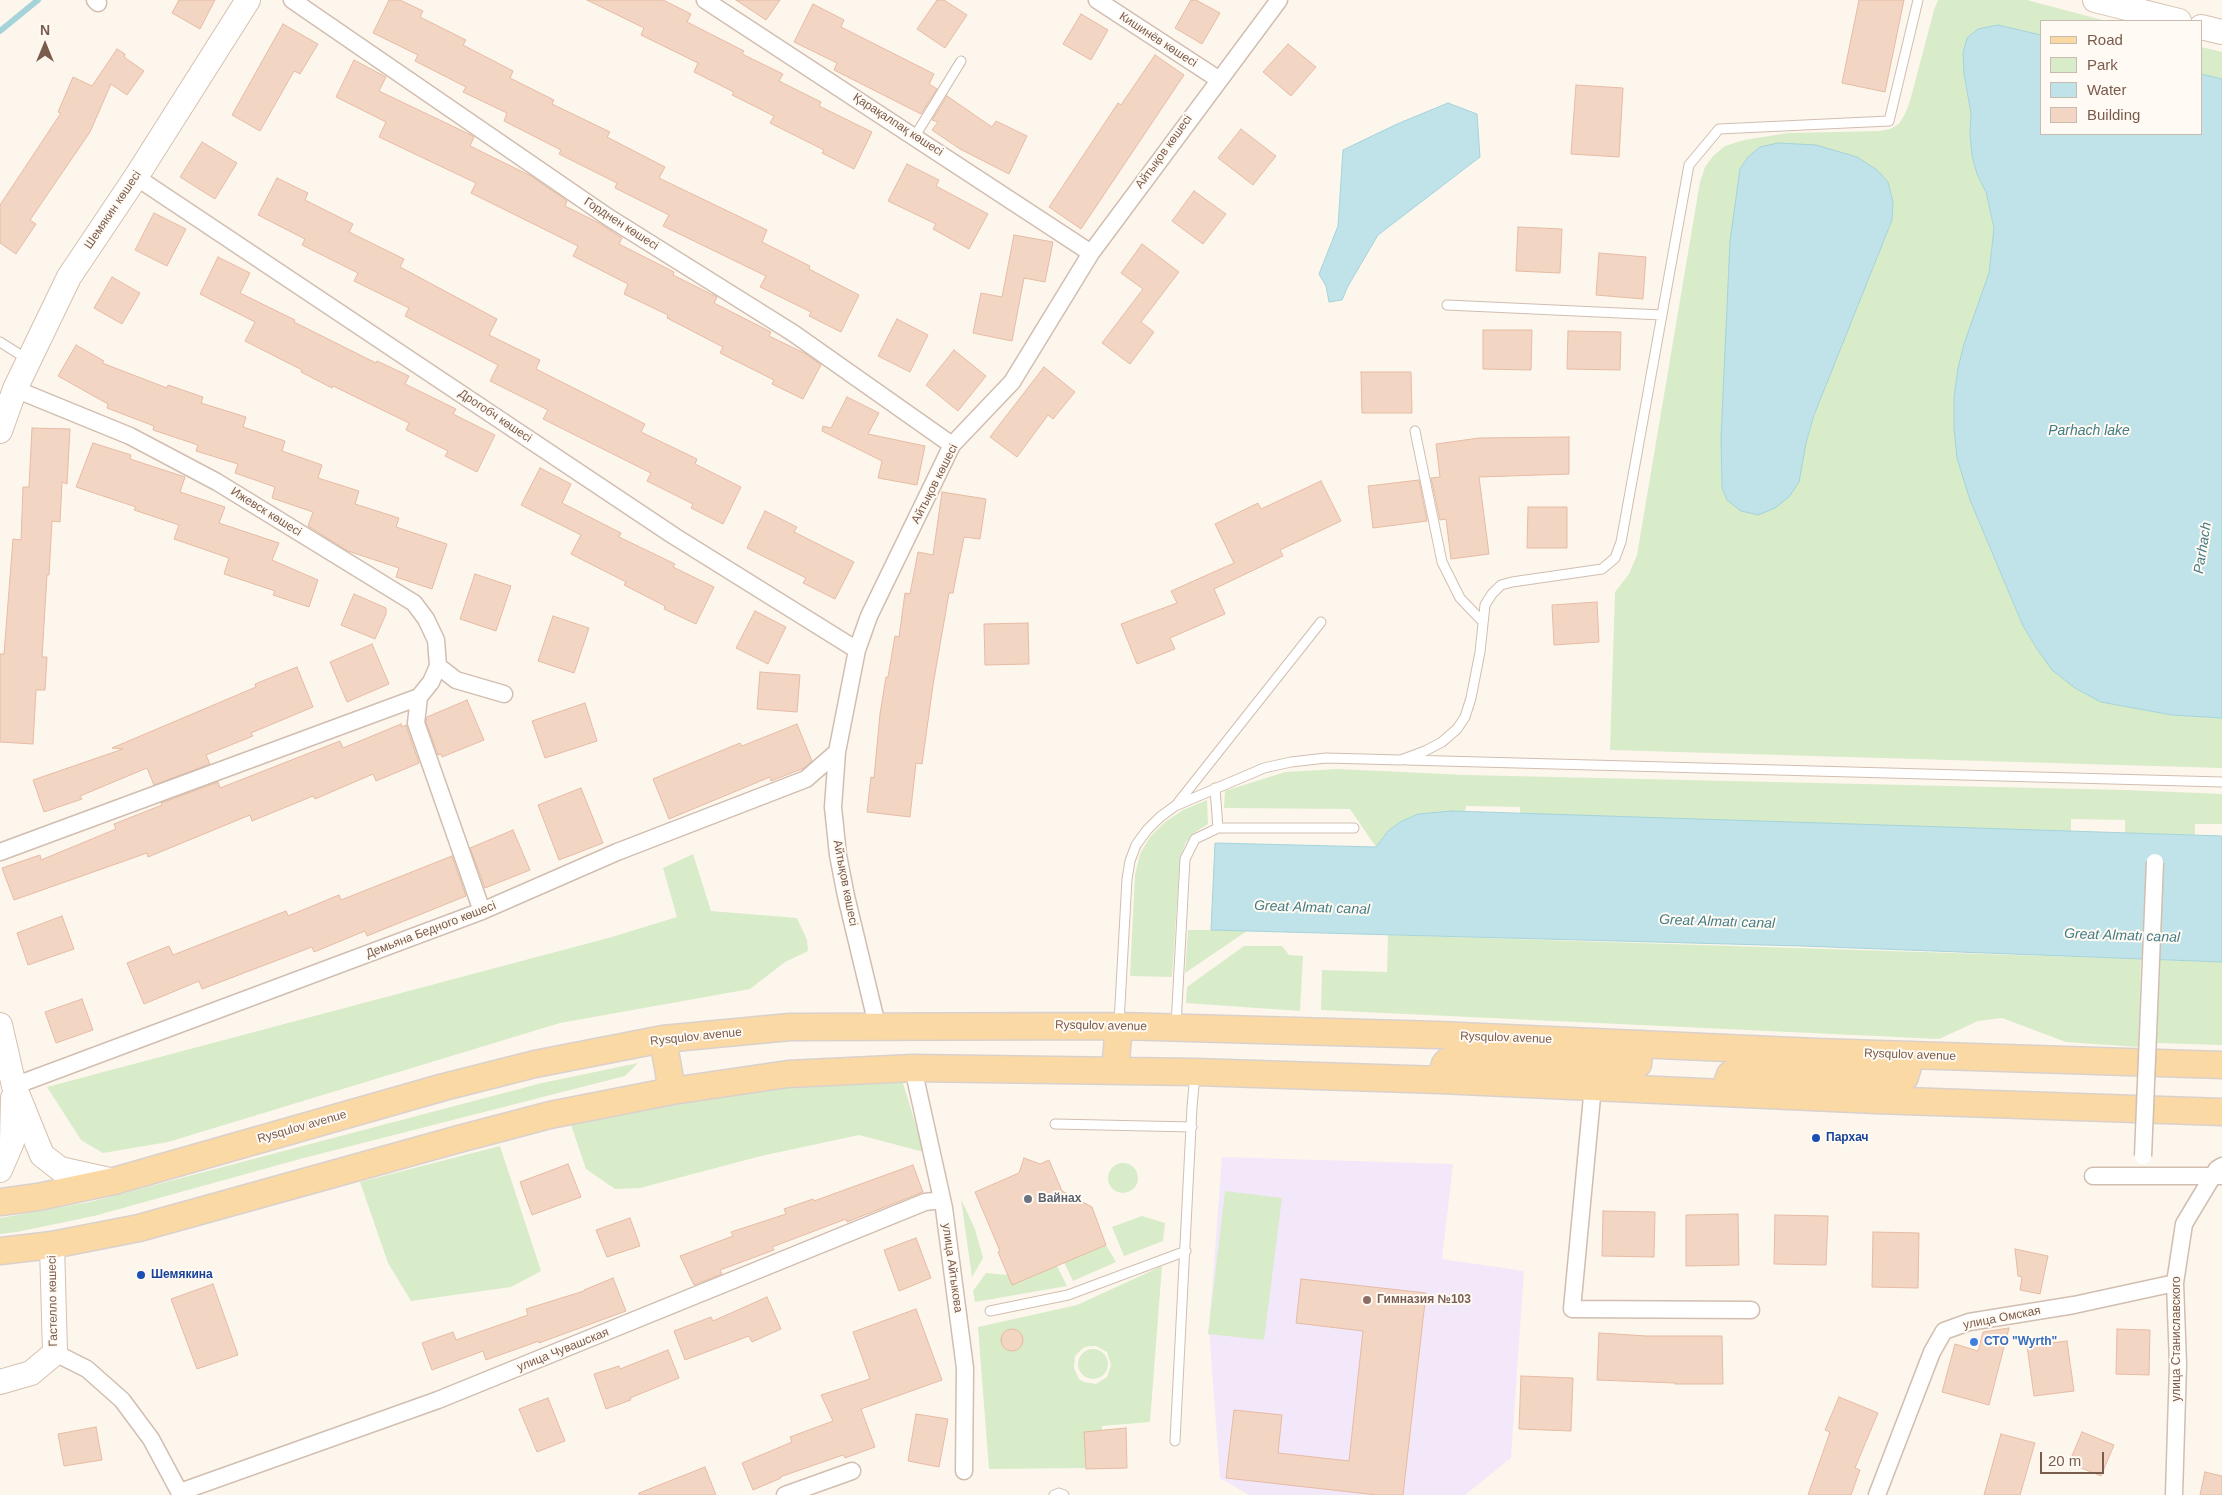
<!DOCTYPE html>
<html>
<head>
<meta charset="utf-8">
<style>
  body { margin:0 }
  #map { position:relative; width:2222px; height:1495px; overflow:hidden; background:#fdf6ec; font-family:Helvetica,sans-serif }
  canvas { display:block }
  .legend { position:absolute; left:2040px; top:20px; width:162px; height:115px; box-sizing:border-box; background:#fffaf3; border:1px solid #cabbb1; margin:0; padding:6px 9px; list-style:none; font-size:15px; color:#7a5c4d }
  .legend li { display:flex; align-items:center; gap:10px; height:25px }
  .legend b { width:25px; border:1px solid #cabbb1 }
  .north { position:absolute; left:20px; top:20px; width:50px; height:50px; -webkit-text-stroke:4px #fffaf3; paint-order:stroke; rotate:0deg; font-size:14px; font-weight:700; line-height:20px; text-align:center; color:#7a5c4d }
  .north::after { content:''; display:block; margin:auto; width:18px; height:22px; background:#7a5c4d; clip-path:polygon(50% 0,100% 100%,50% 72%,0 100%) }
  .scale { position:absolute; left:2040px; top:1452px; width:64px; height:22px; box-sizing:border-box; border:2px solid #7a5c4d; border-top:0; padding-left:6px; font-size:15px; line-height:18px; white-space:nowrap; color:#7a5c4d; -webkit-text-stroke:4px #fffaf3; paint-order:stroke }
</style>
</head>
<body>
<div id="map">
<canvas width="2222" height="1495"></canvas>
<ul class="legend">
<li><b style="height:6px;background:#fbd9a5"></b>Road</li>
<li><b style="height:14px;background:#d8ecc9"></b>Park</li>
<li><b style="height:14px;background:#bfe3e8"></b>Water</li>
<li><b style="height:14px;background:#f3d5c3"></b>Building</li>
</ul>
<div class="north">N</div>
<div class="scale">20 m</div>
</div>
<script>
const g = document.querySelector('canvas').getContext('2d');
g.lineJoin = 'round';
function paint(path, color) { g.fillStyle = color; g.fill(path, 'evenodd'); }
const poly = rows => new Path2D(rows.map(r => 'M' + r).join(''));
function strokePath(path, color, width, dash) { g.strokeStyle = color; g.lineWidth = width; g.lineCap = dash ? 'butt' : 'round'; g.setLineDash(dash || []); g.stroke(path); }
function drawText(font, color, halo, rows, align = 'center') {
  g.font = font + ' Helvetica,sans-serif'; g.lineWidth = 4; g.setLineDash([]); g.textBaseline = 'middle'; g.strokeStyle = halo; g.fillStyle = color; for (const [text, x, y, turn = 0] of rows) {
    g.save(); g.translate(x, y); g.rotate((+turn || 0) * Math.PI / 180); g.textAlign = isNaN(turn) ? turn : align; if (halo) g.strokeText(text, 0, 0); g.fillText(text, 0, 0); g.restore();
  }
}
paint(poly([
  [1222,1157,1453,1164,1442,1259,1524,1271,1511,1458,1465,1495,1249,1495,1220,1478,1209,1329]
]), '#f3e8fa');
paint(poly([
  [1938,0,2027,0,2106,21,2041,21,2041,35,1998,25,1964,74,1971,113,1970,134,1972,156,1977,174,1986,192,1994,228,1989,273,1958,368,1954,397,1954,428,1970,500,2023,626,2037,649,2101,702,2172,715,2222,718,2222,768,1610,750,1615,592,1629,574,1637,555,1700,182,1705,167,1713,156,1725,146,1744,140,1788,133,1880,131,1890,129,1899,124,1905,114,1910,101,1934,10],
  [1892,220,1824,384,1806,443,1722,488,1721,438],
  [2201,47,2222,52,2222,79,2201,74],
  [1338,769,1466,775,2126,790,2222,794,2222,824,2195,824,2195,835,2125,833,2125,820,2071,819,2071,831,1520,814,1520,807,1466,806,1465,812,1418,814,1400,822,1388,831,1376,847,1350,809,1224,808,1225,791,1285,772],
  [1207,800,1208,824,1194,833,1186,842,1180,857,1172,977,1130,976,1135,875,1140,854,1150,837,1165,822,1183,810],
  [693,854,711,911,797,918,807,940,808,951,785,962,750,989,560,1023,168,1142,103,1153,81,1140,47,1087,612,937,677,917,663,868],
  [1188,930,1211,930,1247,931,1185,973],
  [1388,935,2141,959,2138,1047,2066,1042,2002,1018,1978,1021,1939,1039,1321,1010,1322,970,1387,972],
  [1244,946,1282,946,1289,955,1303,956,1300,1011,1186,1003,1187,987],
  [2160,960,2222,962,2222,1045,2157,1043],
  [638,1063,625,1076,300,1159,94,1216,17,1232,0,1234,0,1218,90,1202,542,1083],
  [858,1079,903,1083,924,1152,859,1135,761,1156,640,1188,615,1189,586,1169,571,1125,730,1093],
  [500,1146,541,1271,511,1287,411,1301,388,1263,360,1182],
  '1108 1178a15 15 0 1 1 30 0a15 15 0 1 1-30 0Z',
  [1225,1191,1282,1198,1264,1340,1208,1334],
  [961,1199,975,1229,983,1258,972,1277],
  [1142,1216,1165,1223,1163,1241,1124,1256,1112,1227],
  [1106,1245,1116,1262,1073,1281,1064,1262],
  [1057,1266,1067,1286,975,1302,973,1291,986,1273,1008,1275],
  [1162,1266,1150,1422,1102,1426,1102,1430,1086,1468,989,1469,978,1327,1077,1305],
  [1089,1346,1096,1346,1107,1352,1111,1365,1107,1377,1096,1384,1084,1382,1079,1379,1074,1368,1075,1356,1083,1348],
  '1078 1364a15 15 0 1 1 30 0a15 15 0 1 1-30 0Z'
]), '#d8ecc9');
const water = poly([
  [1998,25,2041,35,2041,134,2201,134,2201,74,2222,79,2222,718,2172,715,2101,702,2075,688,2052,670,2037,649,2023,626,1970,500,1957,458,1954,428,1954,397,1958,368,1964,344,1989,273,1994,228,1986,192,1977,174,1972,156,1970,134,1971,113,1964,74,1963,53,1967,38,1978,29,1998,25],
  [1448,103,1477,114,1480,157,1378,235,1348,286,1342,300,1329,302,1326,286,1319,274,1338,226,1343,150,1397,124,1448,103],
  [1778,143,1816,145,1857,157,1877,170,1888,182,1893,202,1892,220,1814,415,1806,443,1799,482,1789,497,1775,508,1758,515,1741,511,1727,500,1722,488,1721,438,1730,241,1740,169,1748,157,1760,147,1778,143],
  [1452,811,2222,836,2222,962,1802,946,1211,930,1215,843,1376,847,1388,831,1400,822,1418,814,1452,811]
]);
paint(water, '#bfe3e8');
strokePath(water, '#a5d3da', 1);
strokePath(poly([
  [0,31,38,0]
]), '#a5d3da', 6);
const building = poly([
  [179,0,215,0,200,29,172,13,179,0],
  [389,0,400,0,423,11,420,17,466,40,463,45,513,71,510,78,554,100,552,104,610,132,607,137,665,167,659,178,767,230,762,242,810,266,809,269,859,295,841,332,809,316,811,312,760,287,766,276,663,226,669,215,615,188,617,183,559,154,561,150,504,121,507,113,463,92,466,87,415,61,418,55,373,33,389,0],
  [587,0,663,0,691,14,687,22,744,51,742,54,783,74,779,81,821,102,819,106,872,132,854,169,822,153,824,150,770,123,774,116,732,95,734,92,694,72,698,63,641,35,644,28,587,0],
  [736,0,780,0,766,20,736,0],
  [937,0,944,0,967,15,945,48,917,29,937,0],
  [1191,0,1196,0,1220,13,1202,44,1175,28,1191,0],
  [1859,0,1904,0,1885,92,1842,83,1859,0],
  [813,4,844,20,841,27,934,74,929,84,937,89,921,114,834,70,837,63,794,42,813,4],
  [1081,14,1108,30,1091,60,1063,44,1081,14],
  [283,24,318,44,300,74,294,71,260,131,232,115,283,24],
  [1288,44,1316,67,1291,96,1263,72,1288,44],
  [117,49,125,54,124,57,144,71,127,95,111,84,90,132,30,220,36,224,16,254,0,243,0,205,61,113,58,112,73,77,92,86,117,49],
  [1155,55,1184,75,1081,229,1049,207,1118,103,1121,105,1155,55],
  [354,60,386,77,379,91,471,135,474,137,470,146,531,176,567,201,565,206,599,223,622,238,619,244,674,272,673,275,717,297,714,303,771,332,769,336,806,354,821,365,803,399,772,384,774,380,720,353,723,347,667,318,668,315,624,294,628,284,573,256,578,246,471,193,476,183,379,137,386,122,336,97,354,60],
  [1576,85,1623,88,1619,157,1571,154,1576,85],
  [947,96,992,127,996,121,1027,136,1009,174,960,149,932,130,938,122,932,120,947,96],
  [1241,129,1276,156,1253,185,1218,158,1241,129],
  [202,142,237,163,215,199,180,177,202,142],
  [907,164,939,180,936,186,988,214,969,249,933,229,936,224,888,201,907,164],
  [277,178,308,193,305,200,353,224,349,232,404,259,400,267,497,319,489,335,540,360,536,369,645,424,641,432,697,459,695,464,741,487,723,524,691,508,693,504,647,481,651,473,543,419,548,410,490,381,498,365,405,316,409,308,354,281,358,273,302,245,305,239,258,215,277,178],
  [1194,191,1226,214,1203,244,1172,221,1194,191],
  [154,213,186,229,167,266,135,250,154,213],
  [1518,227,1562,229,1560,273,1516,271,1518,227],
  [1014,235,1053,242,1045,282,1024,278,1012,341,973,333,981,293,1002,297,1014,235],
  [1142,244,1179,272,1141,322,1154,332,1130,364,1102,343,1143,289,1121,273,1142,244],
  [1599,253,1646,257,1643,299,1596,295,1599,253],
  [218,257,250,273,240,293,295,320,294,322,376,363,377,361,409,376,405,384,456,409,453,414,495,435,477,472,445,456,448,451,406,430,409,423,333,386,332,388,301,372,302,370,245,341,255,322,200,294,218,257],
  [112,277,140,293,122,324,94,308,112,277],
  [897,319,928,335,910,372,878,356,897,319],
  [1483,330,1532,330,1531,370,1483,369,1483,330],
  [1568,331,1621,332,1620,370,1567,369,1568,331],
  [76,345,104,361,102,363,167,388,168,385,203,397,201,403,246,417,243,427,285,441,282,451,322,465,318,478,359,491,355,504,399,518,396,527,447,544,432,589,396,577,399,568,348,551,308,526,313,512,272,498,275,487,235,473,238,464,196,451,198,445,153,430,154,426,107,408,108,404,58,376,76,345],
  [954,350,986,376,958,411,926,385,954,350],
  [1044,367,1075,392,1053,419,1048,415,1017,457,990,437,1044,367],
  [1361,372,1411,372,1412,413,1362,413,1361,372],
  [847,397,879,413,868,434,925,446,917,485,878,478,882,461,822,431,823,426,831,428,847,397],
  [32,428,70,429,67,484,62,482,60,522,52,521,49,575,47,575,42,657,47,657,45,690,36,690,33,744,0,742,0,654,4,654,13,539,21,540,23,487,29,487,32,428],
  [1569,437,1569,474,1479,477,1489,554,1451,559,1446,519,1440,520,1431,478,1440,477,1436,444,1479,438,1569,437],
  [93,443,131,455,130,459,185,477,180,492,225,507,219,523,279,543,272,560,318,580,309,607,273,595,275,591,224,574,229,558,174,539,179,525,134,510,136,507,76,487,93,443],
  [540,468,571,484,562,503,621,533,619,537,675,564,673,567,714,587,696,624,664,609,665,606,624,585,626,582,571,554,581,535,521,505,540,468],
  [1419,480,1427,521,1373,528,1368,486,1419,480],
  [1321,481,1341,521,1280,550,1283,556,1214,589,1225,614,1170,638,1175,649,1137,664,1121,624,1177,603,1171,591,1234,563,1215,524,1258,503,1261,509,1321,481],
  [942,492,986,499,980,539,964,537,953,593,949,593,933,685,922,764,916,763,910,817,867,812,871,777,874,778,880,714,886,677,888,677,895,636,899,637,905,593,910,594,918,552,933,555,942,492],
  [1528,507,1567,507,1567,548,1527,548,1528,507],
  [765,511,797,527,794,532,854,562,835,599,803,583,806,578,747,548,765,511],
  [475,574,511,586,496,631,460,619,475,574],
  [354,594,386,608,386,614,375,639,341,625,354,594],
  [1597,602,1599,642,1554,645,1552,605,1597,602],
  [755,611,786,627,768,664,736,648,755,611],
  [553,616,589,628,574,673,538,661,553,616],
  [1028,623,1029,664,985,665,984,624,1028,623],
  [372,644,389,684,347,702,330,662,372,644],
  [297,667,313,707,251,733,253,736,206,755,210,764,154,785,147,768,80,796,82,799,44,812,33,780,123,749,112,748,256,687,255,684,297,667],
  [760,672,800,675,797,712,757,709,760,672],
  [467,700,484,740,442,757,441,754,438,755,426,722,427,717,467,700],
  [585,703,597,741,545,758,532,721,585,703],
  [401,724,402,727,406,725,419,763,376,781,373,774,315,799,313,796,252,821,250,815,148,857,147,853,14,900,2,868,40,855,41,860,116,829,114,824,162,805,161,803,218,782,220,788,340,741,343,748,401,724],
  [797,724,812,761,804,768,771,781,770,777,669,819,653,779,740,743,742,746,797,724],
  [581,788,603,843,559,860,538,805,581,788],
  [513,830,530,870,485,888,470,848,513,830],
  [452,856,466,896,367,936,365,931,314,952,312,947,202,989,199,981,144,1004,127,963,169,946,173,955,286,911,288,916,339,895,341,900,452,856],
  [62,916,74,949,28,965,17,933,62,916],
  [82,999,93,1030,56,1043,45,1012,82,999],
  [1024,1158,1040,1164,1049,1160,1062,1191,1092,1207,1106,1245,1012,1285,998,1252,1000,1251,975,1192,1019,1173,1024,1158],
  [568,1164,581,1197,532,1215,520,1182,568,1164],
  [913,1165,923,1192,847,1222,846,1219,772,1247,774,1250,720,1270,722,1274,694,1285,680,1256,733,1236,731,1232,786,1214,784,1209,813,1199,814,1201,913,1165],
  [1603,1211,1655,1212,1654,1257,1602,1256,1603,1211],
  [1738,1214,1739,1265,1686,1266,1686,1215,1738,1214],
  [1775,1215,1828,1216,1826,1265,1774,1264,1775,1215],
  [630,1218,640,1246,607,1257,596,1230,630,1218],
  [1873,1232,1919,1233,1918,1288,1872,1287,1873,1232],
  [916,1238,931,1278,899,1291,884,1250,916,1238],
  [2015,1249,2048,1256,2040,1294,2020,1290,2022,1277,2018,1276,2015,1249],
  [613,1278,626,1311,539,1343,539,1341,486,1360,483,1351,432,1370,422,1343,453,1332,456,1340,528,1315,526,1309,584,1291,584,1290,613,1278],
  [1301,1279,1426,1293,1403,1495,1377,1495,1226,1478,1234,1410,1282,1415,1278,1453,1349,1461,1363,1331,1296,1323,1301,1279],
  [213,1284,238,1355,197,1369,171,1299,213,1284],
  [767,1297,781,1329,752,1342,749,1336,685,1360,674,1331,711,1317,713,1321,767,1297],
  [916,1309,942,1380,861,1409,875,1447,845,1458,843,1455,780,1477,781,1478,753,1490,742,1463,792,1442,790,1437,833,1421,821,1395,870,1379,853,1332,916,1309],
  [2009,1328,1989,1405,1942,1392,1955,1344,1978,1351,1983,1332,2009,1328],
  '1001 1340a11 11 0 1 1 22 0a11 11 0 1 1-22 0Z',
  [2117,1329,2150,1330,2149,1375,2116,1374,2117,1329],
  [1599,1333,1646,1336,1722,1336,1723,1384,1675,1384,1675,1383,1597,1380,1599,1333],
  [2067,1341,2074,1391,2034,1396,2027,1346,2067,1341],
  [668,1350,679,1378,630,1398,631,1400,606,1409,594,1374,619,1366,620,1369,668,1350],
  [1521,1376,1573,1378,1571,1431,1519,1429,1521,1376],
  [1839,1397,1878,1413,1855,1468,1860,1470,1851,1495,1808,1495,1830,1432,1825,1430,1839,1397],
  [548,1398,565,1441,537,1452,519,1409,548,1398],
  [916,1414,948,1419,939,1467,908,1461,916,1414],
  [96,1427,102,1460,64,1466,58,1434,96,1427],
  [1126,1428,1127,1468,1086,1469,1084,1432,1126,1428],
  [2082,1432,2114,1445,2101,1476,2069,1463,2082,1432],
  [2001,1434,2035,1443,2020,1495,1984,1495,2001,1434],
  [705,1467,716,1495,639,1495,639,1493,705,1467],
  [2205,1472,2222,1476,2222,1495,2200,1495,2205,1472]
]);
paint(building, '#f3d5c3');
strokePath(building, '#e6bba3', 1);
const lane = poly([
  [915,136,961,61],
  [1447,305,1662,315],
  [0,342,27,359],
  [1415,431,1442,562,1460,598,1482,621],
  [1406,760,2222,782],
  [1215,788,1218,828],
  [1177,804,1321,622],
  [1119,1023,1127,879,1130,861,1136,845,1147,830,1160,817,1175,806,1264,768,1291,762,1326,758,1401,760,1425,751,1442,742,1457,729,1465,717,1471,698,1480,652,1485,605,1492,594,1501,585,1512,582,1602,569,1615,558,1621,542,1689,165,1719,129,1889,121,1918,0],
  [1176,1025,1185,859,1195,839,1218,828,1354,828],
  [1055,1124,1192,1127],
  [990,1311,1068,1295,1186,1251],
  [1175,1441,1192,1107,1195,1074],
  [1054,1495,1059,1493,1064,1495]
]);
const street = poly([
  [95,0,98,3],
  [292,0,608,217,793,333,952,445],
  [705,0,1091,253],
  [1097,0,1218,79],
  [136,177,674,536,857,650],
  [15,389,130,436,217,482,414,603,426,619,436,640,438,666,431,682,419,697,416,723,482,911],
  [438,666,456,680,504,694],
  [0,852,419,697],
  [877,1025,846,896,838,855,833,807,837,752,857,650,869,616,952,445,1012,382,1091,253,1279,0],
  [913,1068,944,1208,965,1368,964,1471],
  [14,1086,482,911,617,852,806,779,837,752],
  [1593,1086,1572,1309,1751,1310],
  [2093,1176,2221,1176],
  [55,1353,87,1369,122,1400,151,1439,181,1495],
  [180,1492,438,1400,925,1202,942,1200],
  [785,1495,852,1471],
  [1877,1495,1932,1352,1944,1331,1969,1322,2074,1305,2175,1283],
  [2174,1495,2178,1364,2175,1283,2184,1224,2217,1169,2222,1166]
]);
const secondary = poly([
  [2095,0,2179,21],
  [2201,27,2222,32],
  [0,431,15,389,69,277,136,177,248,0],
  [0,1025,14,1086,42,1155,60,1169,114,1181],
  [0,1170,12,1142,13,1098],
  [0,1382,31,1373,55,1353,52,1245]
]);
const primary = poly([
  [663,1039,672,1091],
  [1115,1071,1119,1026],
  [1440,1080,1445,1064,1448,1061,1632,1068,1638,1064,1640,1044],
  [1724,1092,1730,1075,1735,1072,1899,1078,1905,1077,1911,1055],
  [0,1202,38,1197,114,1181,444,1087,535,1064,663,1039,790,1027,1119,1026,1438,1035,1816,1052,2222,1065],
  [0,1251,52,1245,139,1228,459,1139,550,1115,672,1091,788,1074,913,1068,1195,1072,1440,1080,1876,1100,2222,1112]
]);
strokePath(lane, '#d1beb0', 11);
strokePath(street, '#d1beb0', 19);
strokePath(secondary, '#d6c0b0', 26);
strokePath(primary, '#dad1cd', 29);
strokePath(lane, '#fff', 9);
strokePath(street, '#fff', 16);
strokePath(secondary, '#fff', 24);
strokePath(primary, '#fbd9a5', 26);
const streetBridge = poly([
  [2143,1156,2155,862]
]);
strokePath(streetBridge, '#d1beb0', 19, []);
strokePath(streetBridge, '#fff', 16);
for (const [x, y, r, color] of [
  [1816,1138,5,"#1a4fb4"],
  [1028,1199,5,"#6b7280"],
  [141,1275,5,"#1a4fb4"],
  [1367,1300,5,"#8d6e63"],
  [1974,1342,5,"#3f7fe0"]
]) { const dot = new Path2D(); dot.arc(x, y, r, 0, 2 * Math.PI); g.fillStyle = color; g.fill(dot); strokePath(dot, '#fffaf3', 2); }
drawText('12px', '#7a5c4d', '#fffaf3', [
  ["Кишинёв көшесі",1158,40,33],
  ["Қарақалпақ көшесі",898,125,33],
  ["Айтықов көшесі",1164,152,-54],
  ["Шемякин көшесі",113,210,-56],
  ["Горднен көшесі",621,224,33],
  ["Дрогобч көшесі",495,416,34],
  ["Айтықов көшесі",935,484,-63],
  ["Ижевск көшесі",266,512,32],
  ["Айтықов көшесі",845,883,79],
  ["Демьяна Бедного көшесі",431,930,-21],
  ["Rysqulov avenue",1101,1026,1],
  ["Rysqulov avenue",696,1037,-6],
  ["Rysqulov avenue",1506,1038,2],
  ["Rysqulov avenue",1910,1055,2],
  ["Rysqulov avenue",302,1127,-16],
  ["улица Айтыкова",952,1268,82],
  ["Гастелло көшесі",53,1301,-91],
  ["улица Омская",2002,1318,-11],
  ["улица Станиславского",2177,1339,-90],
  ["улица Чувашская",563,1350,-22]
]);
drawText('bold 12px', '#164399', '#fffaf3', [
  ["Пархач",1826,1138],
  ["Шемякина",151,1275]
], 'left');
drawText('bold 12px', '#5b616d', '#fffaf3', [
  ["Вайнах",1038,1199]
], 'left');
drawText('bold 12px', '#785e54', '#fffaf3', [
  ["Гимназия №103",1377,1300]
], 'left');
drawText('bold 12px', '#366cbe', '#fffaf3', [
  ["СТО \"Wyrth\"",1984,1342]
], 'left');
drawText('italic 14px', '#437c86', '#fffaf3', [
  ["Parhach lake",2089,431],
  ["Parhach",2203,548,-81],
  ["Great Almatı canal",1312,908,2],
  ["Great Almatı canal",1717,922,2],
  ["Great Almatı canal",2122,936,2]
]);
</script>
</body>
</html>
